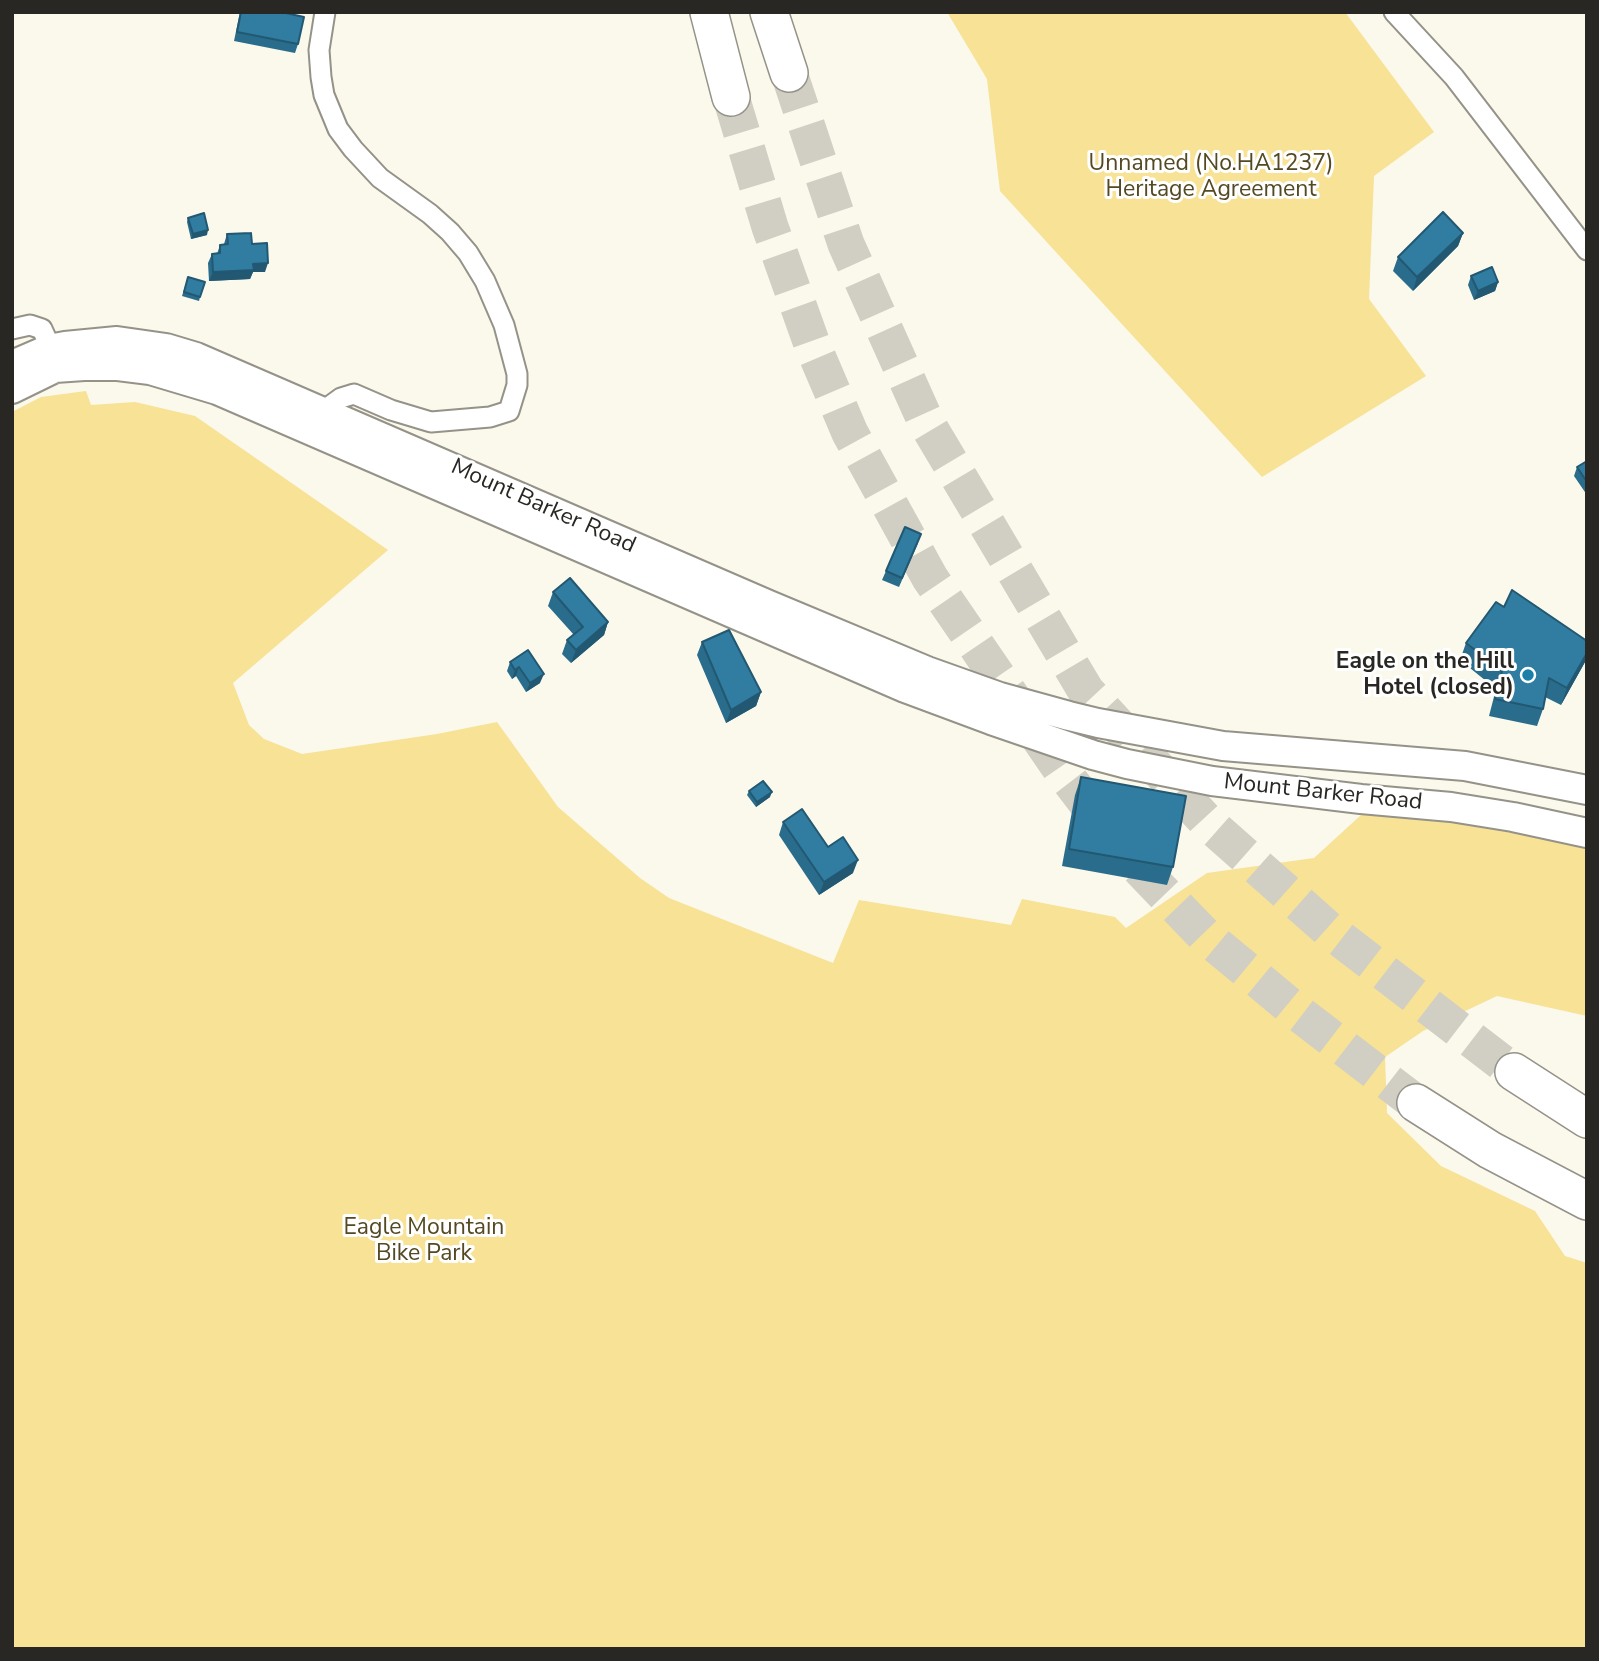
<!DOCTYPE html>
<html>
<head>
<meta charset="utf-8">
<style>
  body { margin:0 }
  #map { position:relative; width:1599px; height:1661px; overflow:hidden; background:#fbf8ec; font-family:"Nunito Sans",sans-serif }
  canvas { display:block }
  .frame { position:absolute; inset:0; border:14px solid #282723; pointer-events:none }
</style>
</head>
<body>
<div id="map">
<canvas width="1599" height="1661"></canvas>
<div class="frame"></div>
</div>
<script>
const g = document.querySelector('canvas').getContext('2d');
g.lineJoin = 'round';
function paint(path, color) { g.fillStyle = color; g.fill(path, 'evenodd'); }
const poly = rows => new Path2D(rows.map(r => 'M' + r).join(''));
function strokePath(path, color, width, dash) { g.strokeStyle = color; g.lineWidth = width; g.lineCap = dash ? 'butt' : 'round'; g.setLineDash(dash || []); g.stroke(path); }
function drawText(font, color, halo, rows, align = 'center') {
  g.font = font + ' "Nunito Sans",sans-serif'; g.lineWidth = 6; g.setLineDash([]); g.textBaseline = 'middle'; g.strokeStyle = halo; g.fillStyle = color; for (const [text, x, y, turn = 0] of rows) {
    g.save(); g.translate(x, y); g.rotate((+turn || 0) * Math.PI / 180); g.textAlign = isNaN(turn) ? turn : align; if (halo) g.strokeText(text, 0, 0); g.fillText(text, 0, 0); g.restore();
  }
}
paint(poly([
  [947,12,1345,12,1434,132,1374,176,1369,299,1426,376,1262,477,1000,191,987,79],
  [86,391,91,405,135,402,195,416,388,550,233,683,249,725,264,739,302,754,437,734,497,722,558,807,640,878,669,898,833,963,859,900,1011,925,1022,899,1115,917,1126,928,1207,873,1314,858,1361,815,1451,808,1587,833,1587,1016,1497,996,1423,1031,1385,1057,1387,1113,1441,1166,1535,1211,1565,1256,1587,1263,1587,1649,12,1649,12,412,41,397]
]), '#f7e295');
strokePath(poly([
  [789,73,846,244,926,422,1086,691,1208,823,1329,930,1514,1072],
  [731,97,770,227,812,344,850,433,930,578,1060,768,1126,854,1203,934,1297,1012,1416,1103]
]), '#d1cec4', 37, [37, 18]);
const minor = poly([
  [1394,12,1454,77,1587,250],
  [12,329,30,325,42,329,47,340,52,361],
  [318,421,323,412,330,406,341,398,354,394,391,410,431,422,490,417,509,411,517,385,517,374,504,325,485,281,468,253,450,232,430,214,380,178,353,149,338,129,324,95,321,77,319,50,325,12]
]);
const secondary = poly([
  [12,365,49,349,65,346,117,341,166,348,196,357,769,605,927,671,1000,697,1069,716,1098,723,1223,746,1465,766,1587,790],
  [12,389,55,368,84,366,118,366,150,370,217,390,905,688,991,720,1093,755,1127,764,1212,781,1361,799,1451,807,1513,817,1587,833]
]);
const motorway = poly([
  [709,12,731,97],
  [769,12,789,73],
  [1514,1072,1587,1119],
  [1416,1103,1490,1150,1587,1201]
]);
strokePath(minor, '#959288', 23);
strokePath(secondary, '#959288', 32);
strokePath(motorway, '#959288', 40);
strokePath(minor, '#fff', 19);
strokePath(secondary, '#fff', 28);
strokePath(motorway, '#fff', 37);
paint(poly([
  [240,12,281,12,298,44,295,53,234,41],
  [188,218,207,235,191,239,187,222],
  [1463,233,1458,246,1413,291,1393,271,1398,257],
  [227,234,252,244,265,272,253,272,250,279,209,281,208,263,212,254,217,254,220,245,224,244],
  [1471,276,1498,282,1495,291,1474,300,1468,285],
  [188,277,200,297,199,301,182,296],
  [1587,461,1587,495,1574,476,1577,467],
  [918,543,899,587,882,580,886,571],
  [553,592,608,622,604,635,571,663,562,654,567,640,574,635,548,606],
  [1504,607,1585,662,1561,705,1545,697,1543,709,1537,726,1489,716,1496,689,1460,660,1466,643],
  [702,642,761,692,756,706,726,723,697,655],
  [528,650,540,683,526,692,516,676,512,679,507,671,510,662],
  [1081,777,1173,867,1167,885,1062,866,1075,795],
  [749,791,770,797,756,807,747,795],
  [783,822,828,847,853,873,819,895,779,835]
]), '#2a6c8b');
paint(poly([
  [208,230,207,235,191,239,193,234],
  [1463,233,1458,246,1413,291,1417,277],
  [268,263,265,272,253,272,250,279,209,281,213,272,253,264],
  [1498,282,1495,291,1474,300,1478,291],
  [608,622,604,635,571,663,576,650],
  [1587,653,1585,662,1561,705,1567,688],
  [519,667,516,676,512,679,515,670],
  [544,674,540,683,526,692,530,683],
  [761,692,756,706,726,723,731,710],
  [772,792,770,797,756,807,757,802],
  [858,860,853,873,819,895,824,882]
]), '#225871');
const building = poly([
  [241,12,281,12,304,17,298,44,237,32,241,12],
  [1443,212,1463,233,1417,277,1398,257,1443,212],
  [204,213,208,230,193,234,188,218,204,213],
  [251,233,252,244,267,243,268,263,253,264,254,270,213,272,212,254,220,253,220,245,228,244,227,234,251,233],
  [1492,267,1498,282,1478,291,1471,276,1492,267],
  [188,277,205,282,200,297,184,292,188,277],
  [1587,461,1587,482,1577,467,1587,461],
  [905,527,921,534,902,578,886,571,905,527],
  [570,578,608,622,576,650,567,640,583,627,553,592,570,578],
  [1512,590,1587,641,1587,653,1567,688,1549,678,1543,709,1495,699,1502,671,1466,643,1496,602,1504,607,1512,590],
  [729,630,761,692,731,710,702,642,729,630],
  [528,650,544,674,530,683,519,667,515,670,510,662,528,650],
  [1081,777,1186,796,1173,867,1069,849,1081,777],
  [763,781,772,792,757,802,749,791,763,781],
  [802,809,828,847,843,837,858,860,824,882,783,822,802,809]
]);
paint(building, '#317da2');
strokePath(building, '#225871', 2);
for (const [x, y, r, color] of [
  [1528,675,7,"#1b7faa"]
]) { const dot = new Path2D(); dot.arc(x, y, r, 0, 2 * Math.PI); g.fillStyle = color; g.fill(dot); strokePath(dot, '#fff', 2.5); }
drawText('23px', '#544922', '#fff', [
  ["Unnamed (No.HA1237)",1211,164],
  ["Heritage Agreement",1211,190],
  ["Eagle Mountain",424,1228],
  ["Bike Park",424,1254]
]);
drawText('23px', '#282723', '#fff', [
  ["Mount Barker Road",543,507,24],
  ["Mount Barker Road",1323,793,6]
]);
drawText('bold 23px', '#282723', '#fff', [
  ["Eagle on the Hill",1514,662],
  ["Hotel (closed)",1514,688]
], 'right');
</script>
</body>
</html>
